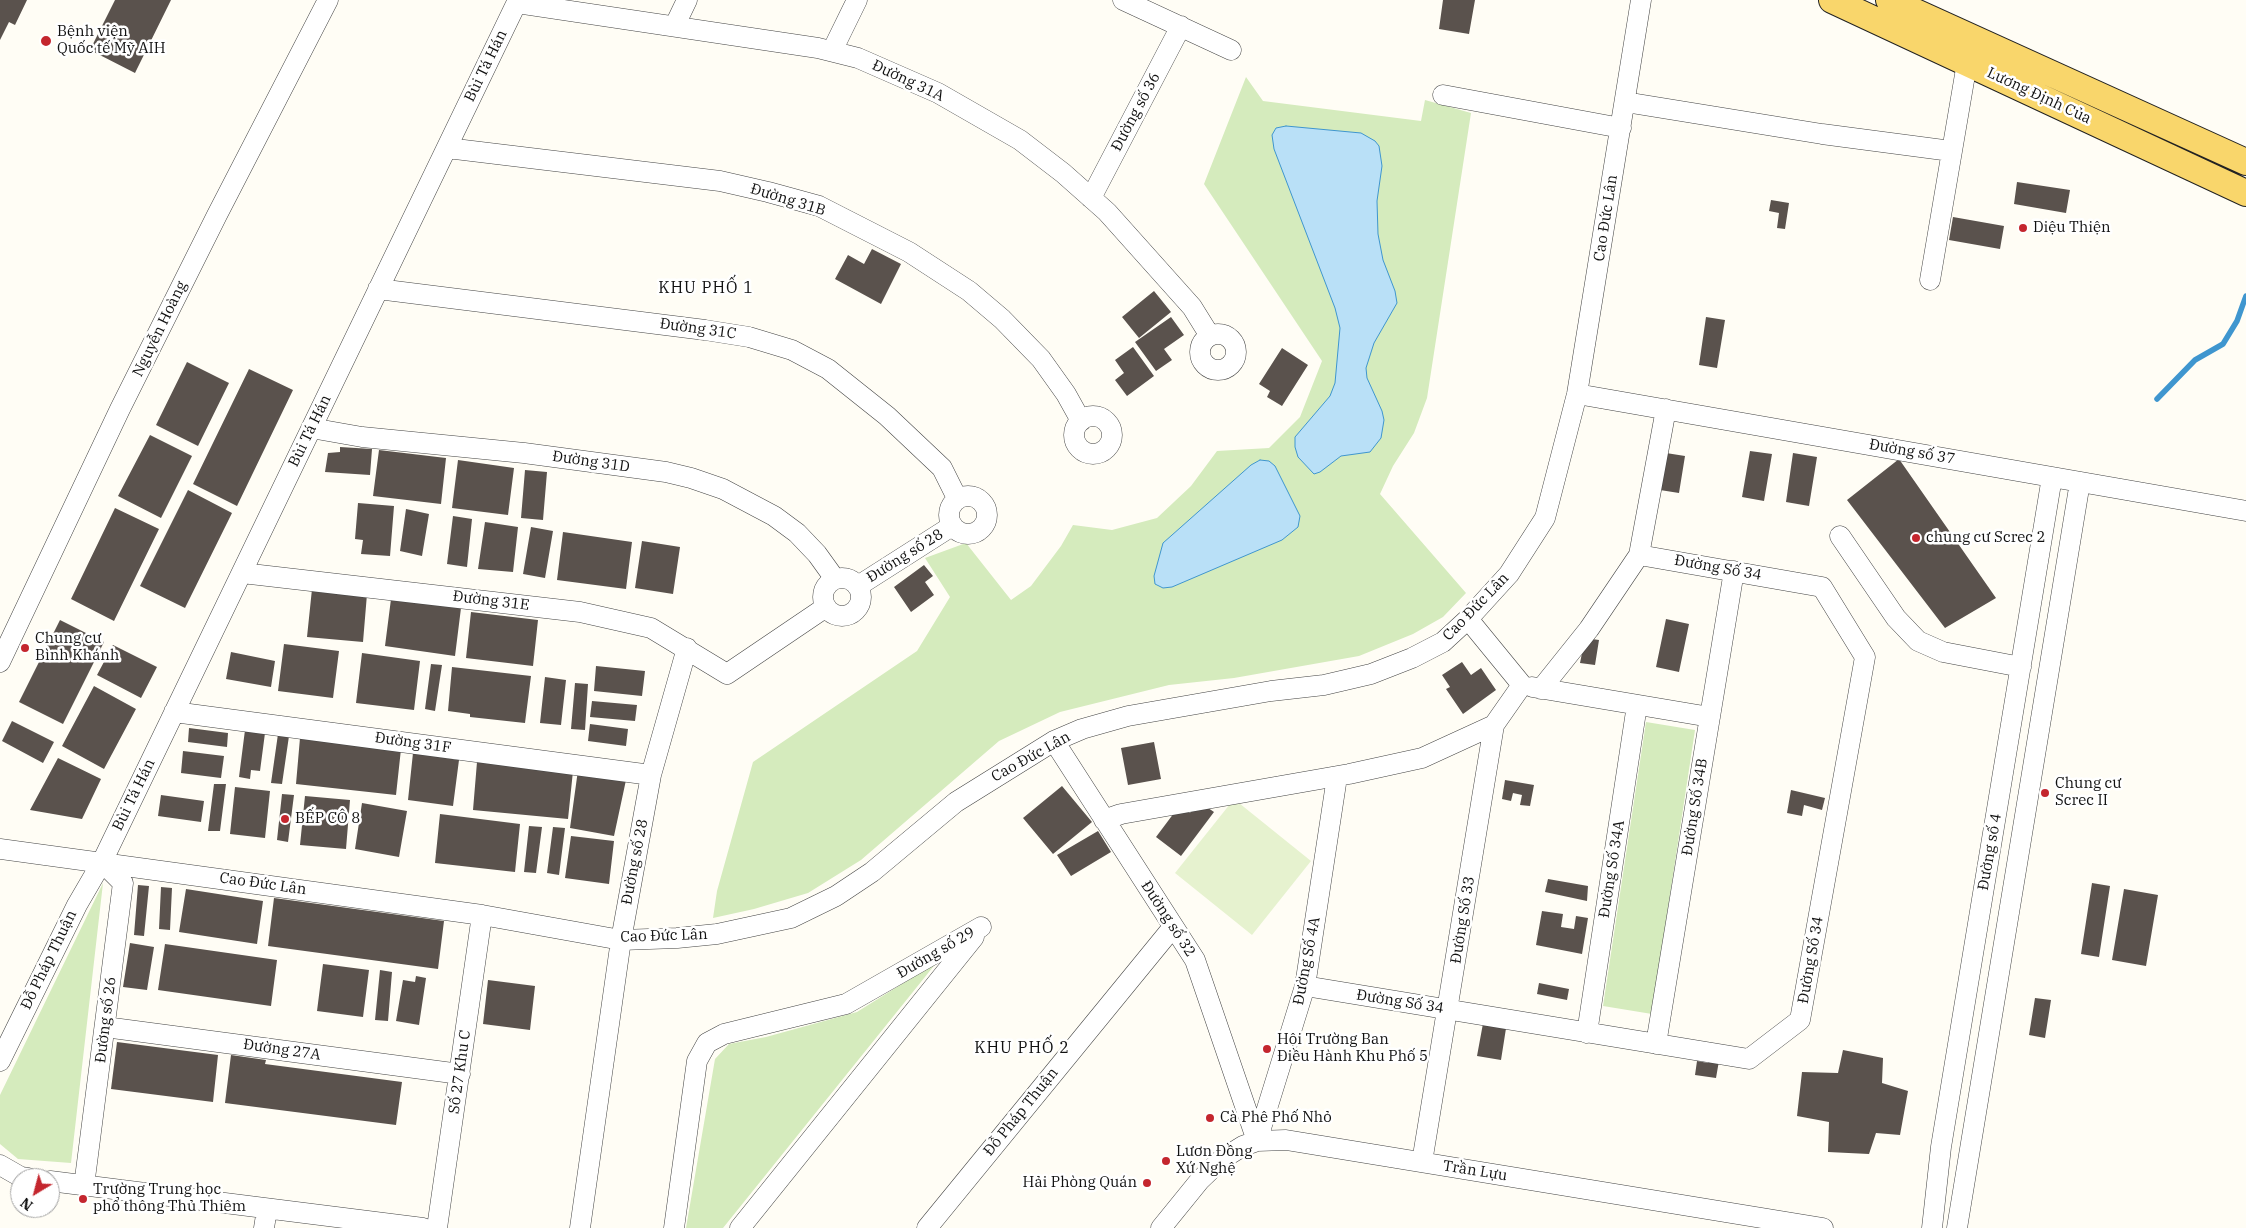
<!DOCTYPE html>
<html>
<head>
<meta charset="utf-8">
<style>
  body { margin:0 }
  #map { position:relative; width:2246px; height:1228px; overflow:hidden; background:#fffdf5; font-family:"IBM Plex Serif",serif }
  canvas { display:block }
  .north { position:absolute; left:10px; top:1168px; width:50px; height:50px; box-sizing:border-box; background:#fff; border:1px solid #a0a0a0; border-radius:50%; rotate:217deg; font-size:14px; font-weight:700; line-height:20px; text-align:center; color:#111 }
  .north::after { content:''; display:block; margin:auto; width:18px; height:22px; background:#c4262e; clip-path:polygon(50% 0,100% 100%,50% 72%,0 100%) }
</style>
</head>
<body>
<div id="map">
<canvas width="2246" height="1228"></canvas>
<div class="north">N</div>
</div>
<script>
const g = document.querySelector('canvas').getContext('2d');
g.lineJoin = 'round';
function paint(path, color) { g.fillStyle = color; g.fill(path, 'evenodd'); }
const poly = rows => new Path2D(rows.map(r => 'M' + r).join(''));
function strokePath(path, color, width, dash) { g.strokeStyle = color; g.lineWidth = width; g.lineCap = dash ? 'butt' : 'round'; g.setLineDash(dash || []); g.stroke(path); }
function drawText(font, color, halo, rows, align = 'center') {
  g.font = font + ' "IBM Plex Serif",serif'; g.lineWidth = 5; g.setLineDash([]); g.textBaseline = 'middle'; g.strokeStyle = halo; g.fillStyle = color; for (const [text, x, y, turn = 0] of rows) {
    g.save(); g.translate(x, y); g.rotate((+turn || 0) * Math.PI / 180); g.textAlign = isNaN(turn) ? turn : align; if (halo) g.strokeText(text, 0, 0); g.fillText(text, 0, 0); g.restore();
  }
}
paint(poly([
  [1246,77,1263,101,1421,121,1425,100,1471,113,1427,398,1414,433,1393,466,1380,494,1466,593,1443,617,1413,634,1359,656,1234,678,1169,685,1060,712,999,741,861,860,808,893,754,909,713,918,717,891,753,762,917,651,950,597,925,558,966,543,1011,600,1031,586,1061,546,1073,525,1112,530,1157,518,1191,486,1217,451,1269,448,1300,417,1322,361,1204,184],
  [1646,722,1695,730,1652,1014,1603,1006],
  [103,883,71,1163,18,1159,0,1144,0,1095],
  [937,962,723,1228,686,1228,715,1059,729,1044,766,1037,857,1012]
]), '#d5ebbd');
paint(poly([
  [1234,799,1311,861,1252,935,1175,873]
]), '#e6f2cf');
const water = poly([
  [1286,126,1361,133,1375,141,1379,146,1382,166,1377,201,1378,234,1383,260,1395,291,1397,303,1374,343,1366,368,1367,378,1382,411,1384,420,1381,438,1370,452,1341,456,1320,472,1314,474,1298,457,1295,447,1295,437,1330,396,1335,383,1340,328,1335,308,1274,149,1272,135,1276,128,1286,126],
  [1260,460,1269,461,1275,466,1300,516,1298,527,1282,540,1172,587,1163,588,1155,584,1154,576,1163,543,1251,465,1260,460]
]);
paint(water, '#b9e0f7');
strokePath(water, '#3f96cf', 1);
strokePath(poly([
  [2157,399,2195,360,2223,344,2237,321,2246,296]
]), '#3f96cf', 5.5);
paint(poly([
  [0,0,27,0,15,25,9,22,0,40],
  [115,0,171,0,135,73,90,50],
  [1443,0,1475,0,1469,34,1439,29],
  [2017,182,2070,190,2066,213,2014,204],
  [1771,200,1789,203,1785,229,1777,228,1779,213,1769,211],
  [1953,217,2004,226,2000,249,1949,240],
  [872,249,901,264,881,304,835,279,848,255,864,264],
  [1154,291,1171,312,1139,338,1122,317],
  [1171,317,1184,335,1164,349,1172,360,1156,371,1135,342],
  [1706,317,1725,320,1717,368,1699,365],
  [1133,347,1154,376,1127,396,1115,380,1124,373,1115,360],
  [1282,348,1308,365,1282,406,1267,397,1270,391,1259,384],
  [187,362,229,383,198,446,156,425],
  [249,369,293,390,237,506,193,484],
  [150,435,192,456,161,518,118,496],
  [340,447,372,449,370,475,325,472,328,453,340,452],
  [379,450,446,458,441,504,373,496],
  [1750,451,1772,454,1764,501,1742,497],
  [1666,453,1685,456,1679,493,1660,490],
  [1793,453,1817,457,1809,506,1786,502],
  [1899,459,1996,598,1945,628,1847,500],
  [458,460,514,468,508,515,452,508],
  [525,470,547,472,543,520,521,518],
  [188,490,232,513,185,608,140,586],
  [358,503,394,506,390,556,361,554,363,540,355,539],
  [115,508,159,529,114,621,71,599],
  [406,509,429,514,422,556,400,551],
  [453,516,472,519,467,567,447,564],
  [485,522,518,527,513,572,478,569],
  [531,527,553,531,545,578,523,574],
  [563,532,632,542,626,589,557,580],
  [642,541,680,547,673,594,635,588],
  [924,565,933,576,925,582,934,595,911,612,894,587],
  [312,589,367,594,363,642,307,637],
  [391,599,461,608,455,656,385,646],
  [471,612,538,620,533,666,466,658],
  [1666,619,1689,624,1679,672,1656,667],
  [60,620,104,642,63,724,19,702],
  [1585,638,1599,640,1595,665,1580,663],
  [284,644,339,651,333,698,278,691],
  [113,645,157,667,141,698,97,675],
  [231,652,275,661,271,687,226,679],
  [362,653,420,661,414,710,356,703],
  [1462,662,1471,675,1481,668,1496,690,1463,714,1446,689,1450,687,1442,675],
  [431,664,442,665,435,711,425,709],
  [596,666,645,671,642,696,594,691],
  [452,667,531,676,525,723,470,717,470,714,448,711],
  [545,677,566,680,561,725,540,723],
  [575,683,588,684,585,730,571,729],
  [94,686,136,709,104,769,62,746],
  [592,701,637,705,635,721,590,717],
  [12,721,54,742,43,763,2,741],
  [590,724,628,729,626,746,588,741],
  [189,728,228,733,227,747,188,742],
  [245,730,265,733,260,771,251,770,250,779,239,777],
  [278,734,289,736,282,784,271,783],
  [300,738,401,749,396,795,296,784],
  [1154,742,1161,779,1128,785,1121,748],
  [183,751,224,756,221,778,181,773],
  [413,753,459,760,453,806,408,800],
  [58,758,101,779,82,819,30,810],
  [477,762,573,771,568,819,473,810],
  [578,770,626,780,614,836,570,828],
  [1505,780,1534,785,1530,806,1520,805,1522,795,1513,793,1511,801,1502,799],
  [214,784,226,784,220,831,208,831],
  [1062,786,1092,822,1053,854,1023,818],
  [235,787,270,791,265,838,230,834],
  [1791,790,1825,798,1822,810,1804,805,1802,816,1787,813],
  [282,794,294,795,288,842,277,840],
  [161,795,204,801,201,822,158,816],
  [305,796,350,800,346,849,300,845],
  [1198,801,1214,812,1181,856,1156,837,1180,805,1190,813],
  [362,803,407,811,399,857,355,849],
  [440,814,520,824,515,872,435,863],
  [529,826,542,827,536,873,524,872],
  [553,827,565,828,559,875,547,873],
  [1098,831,1111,852,1071,876,1057,855],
  [571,836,614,841,609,884,565,878],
  [1548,879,1588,886,1587,901,1545,892],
  [2092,883,2110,886,2099,957,2081,954],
  [138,885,149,886,144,936,134,935],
  [161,887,172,888,170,930,159,929],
  [186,889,263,901,257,944,179,932],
  [2124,889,2158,895,2146,966,2112,960],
  [274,898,444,921,438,969,268,946],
  [1542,911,1563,914,1561,927,1574,929,1576,916,1588,918,1582,954,1536,945],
  [130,943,154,947,147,990,123,987],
  [165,944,277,960,271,1006,158,990],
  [323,964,369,970,363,1017,317,1011],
  [380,970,392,972,388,1021,375,1020],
  [416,976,426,978,419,1025,396,1021,403,980,415,982],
  [488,980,535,986,530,1030,483,1024],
  [1539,983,1569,989,1567,1000,1537,994],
  [2035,998,2051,1000,2045,1038,2029,1035],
  [1484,1018,1507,1022,1501,1060,1477,1056],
  [117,1042,218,1055,213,1102,111,1089],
  [1843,1050,1883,1058,1882,1083,1908,1091,1900,1135,1876,1133,1869,1154,1828,1152,1829,1122,1797,1116,1802,1072,1838,1073],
  [1709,1053,1720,1055,1716,1078,1695,1075,1697,1061,1708,1063],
  [231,1055,266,1060,265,1064,402,1082,396,1125,225,1103]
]), '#5a524d');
const minor = poly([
  [1123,0,1231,50],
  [517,3,818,48,858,58,938,93,1020,140,1063,173,1107,212,1192,307,1210,336],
  [675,25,687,0],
  [832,51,857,0],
  [1443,95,1621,128],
  [1625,102,1822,134,1951,151],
  [447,148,720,181,768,192,819,206,909,252,969,291,1002,319,1041,359,1066,394,1081,421],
  [1091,198,1181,26],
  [1930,280,1967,63],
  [378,289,705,330,749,337,792,350,828,369,887,416,942,468,957,498],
  '1200 352a18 18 0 1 1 36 0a18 18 0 1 1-36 0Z',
  [1577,394,2246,511],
  '1074 435a19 19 0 1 1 38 0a19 19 0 1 1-38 0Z',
  [311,428,362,437,524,453,666,472,691,478,723,489,774,516,797,533,817,554,835,579],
  '949 515a19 19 0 1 1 38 0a19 19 0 1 1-38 0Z',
  [1840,536,1896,618,1918,641,1943,652,2021,667],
  [242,573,580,612,651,628,727,674,826,607],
  '823 597a19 19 0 1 1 38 0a19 19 0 1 1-38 0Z',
  [858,586,952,526],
  [0,662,120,409,217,215,328,0],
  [1532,687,1710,717],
  [1541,689,1589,629,1639,555,1666,409],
  [174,712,651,775],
  [1054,741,1195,960,1257,1141],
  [1104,820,1121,814,1349,774,1422,758,1494,725],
  [0,849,482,915,621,940,677,938,717,934,791,918,836,896,872,872,956,802,1054,741,1082,729,1128,716,1271,691,1324,685,1371,674,1412,658,1443,642,1468,619,1509,574,1545,518,1577,394,1641,0],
  [1305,986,1749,1059,1800,1020,1865,657,1822,587,1639,555],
  [105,1027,460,1074],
  [1587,1033,1637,705],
  [1656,1044,1734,571],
  [0,1061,77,905,102,862,518,0],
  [1257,1141,1305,986,1337,777],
  [1422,1162,1494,725,1522,685,1468,619],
  [0,1165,21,1177,28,1178],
  [50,1181,423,1228],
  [84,1186,123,883,102,862],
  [264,1228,267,1209],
  [437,1228,482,915],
  [580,1228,621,940,651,775,687,648],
  [674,1228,697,1061,707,1043,724,1034,846,1004,981,927],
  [740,1228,974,937],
  [927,1228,1173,927],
  [1161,1228,1200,1180,1222,1159,1243,1146,1257,1141,1286,1140,1823,1228],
  [1932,1228,1941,1147,2052,477],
  [1957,1228,2080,482]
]);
const major = poly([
  [1832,0,2246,193],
  [1889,0,2246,162]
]);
strokePath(minor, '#444', 21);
strokePath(major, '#222', 28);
strokePath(minor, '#fff', 20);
strokePath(major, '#f9d66b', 26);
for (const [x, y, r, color] of [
  [46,41,6,"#c4262e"],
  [2023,228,5,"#c4262e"],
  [1916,538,5,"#c4262e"],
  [25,648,5,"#c4262e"],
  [2045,793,5,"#c4262e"],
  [285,819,5,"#c4262e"],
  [1267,1049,5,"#c4262e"],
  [1210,1118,5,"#c4262e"],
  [1166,1161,5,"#c4262e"],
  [1147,1183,5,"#c4262e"],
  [83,1199,5,"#c4262e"]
]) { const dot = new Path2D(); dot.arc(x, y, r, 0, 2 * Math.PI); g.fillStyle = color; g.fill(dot); strokePath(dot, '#fff', 2); }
drawText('15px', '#111', '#fff', [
  ["Bệnh viện",57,32],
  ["Quốc tế Mỹ AIH",57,49],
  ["Diệu Thiện",2033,228],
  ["chung cư Screc 2",1926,538],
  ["Chung cư",35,639],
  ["Bình Khánh",35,656],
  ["Chung cư",2055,784],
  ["Screc II",2055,801],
  ["BẾP CÔ 8",295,819],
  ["Hội Trường Ban",1277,1040],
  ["Điều Hành Khu Phố 5",1277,1057],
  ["Cà Phê Phố Nhỏ",1220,1118],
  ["Lươn Đồng",1176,1152],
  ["Xứ Nghệ",1176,1169],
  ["Hải Phòng Quán",1137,1183,"right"],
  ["Trường Trung học",93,1190],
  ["phổ thông Thủ Thiêm",93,1207]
], 'left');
drawText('15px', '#111', '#fff', [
  ["Bùi Tá Hán",486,66,-64],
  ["Đường 31A",908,81,25],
  ["Lương Định Của",2039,96,25],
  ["Đường số 36",1136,112,-62],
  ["Đường 31B",788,200,17],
  ["Cao Đức Lân",1606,218,-81],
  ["Nguyễn Hoàng",160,329,-64],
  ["Đường 31C",698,329,8],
  ["Bùi Tá Hán",310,431,-64],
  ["Đường số 37",1912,452,10],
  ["Đường 31D",591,462,8],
  ["Đường số 28",905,556,-32],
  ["Đường Số 34",1718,568,10],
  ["Đường 31E",491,601,7],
  ["Cao Đức Lân",1476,607,-46],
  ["Đường 31F",413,743,8],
  ["Cao Đức Lân",1031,757,-29],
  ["Bùi Tá Hán",134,795,-64],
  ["Đường Số 34B",1695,807,-81],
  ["Đường số 4",1990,852,-80],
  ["Đường số 28",635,862,-79],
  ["Đường Số 34A",1612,869,-81],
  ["Cao Đức Lân",263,884,8],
  ["Đường số 32",1168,919,57],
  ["Đường Số 33",1463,920,-81],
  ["Cao Đức Lân",664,936,-2],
  ["Đường số 29",936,953,-30],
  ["Đỗ Pháp Thuận",49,960,-64],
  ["Đường Số 34",1811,960,-80],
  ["Đường Số 4A",1307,961,-79],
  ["Đường Số 34",1400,1002,9],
  ["Đường số 26",106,1020,-83],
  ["Đường 27A",282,1050,8],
  ["Số 27 Khu C",460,1072,-82],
  ["Đỗ Pháp Thuận",1021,1112,-51],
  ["Trần Lựu",1475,1171,9]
]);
g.letterSpacing = '1px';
drawText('16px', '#111', '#fff', [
  ["KHU PHỐ 1",706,288],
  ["KHU PHỐ 2",1022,1048]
]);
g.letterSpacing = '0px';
</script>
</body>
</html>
